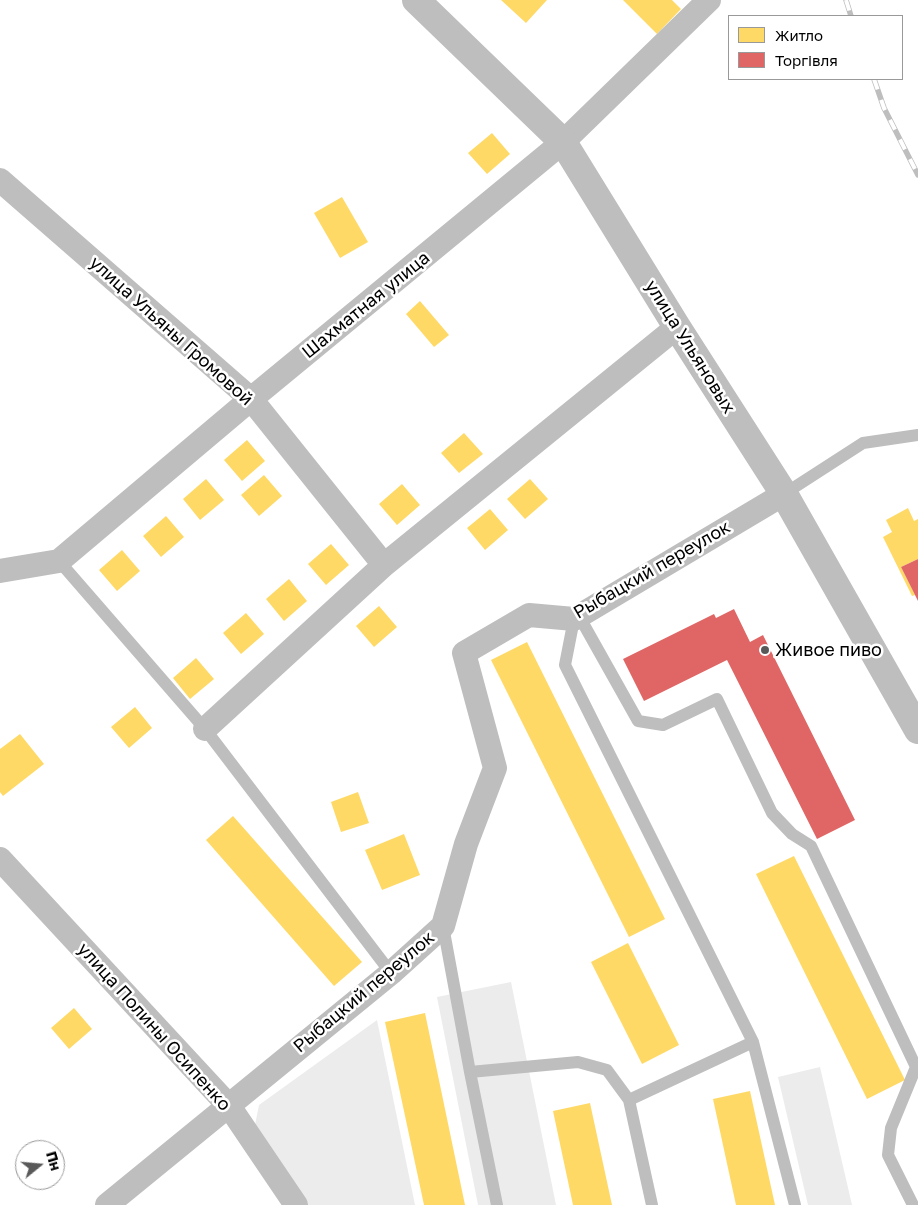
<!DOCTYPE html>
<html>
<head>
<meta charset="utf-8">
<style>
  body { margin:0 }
  #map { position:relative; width:918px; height:1205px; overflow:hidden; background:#fff; font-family:"Golos Text",sans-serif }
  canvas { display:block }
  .legend { position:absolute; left:728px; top:15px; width:175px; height:65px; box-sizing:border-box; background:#fff; border:1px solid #999; margin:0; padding:6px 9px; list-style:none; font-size:15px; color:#000 }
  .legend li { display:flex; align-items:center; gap:10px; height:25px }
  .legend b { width:25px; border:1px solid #999 }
  .north { position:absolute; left:15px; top:1140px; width:50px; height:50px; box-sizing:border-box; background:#fff; border:1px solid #999; border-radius:50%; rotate:73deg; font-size:14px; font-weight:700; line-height:20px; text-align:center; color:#000 }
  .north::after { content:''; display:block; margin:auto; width:18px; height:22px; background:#595959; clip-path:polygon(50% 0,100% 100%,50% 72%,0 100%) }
</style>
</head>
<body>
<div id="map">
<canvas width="918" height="1205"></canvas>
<ul class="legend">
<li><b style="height:14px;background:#ffd966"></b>Житло</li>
<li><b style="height:14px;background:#e06666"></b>Торгівля</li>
</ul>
<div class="north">Пн</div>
</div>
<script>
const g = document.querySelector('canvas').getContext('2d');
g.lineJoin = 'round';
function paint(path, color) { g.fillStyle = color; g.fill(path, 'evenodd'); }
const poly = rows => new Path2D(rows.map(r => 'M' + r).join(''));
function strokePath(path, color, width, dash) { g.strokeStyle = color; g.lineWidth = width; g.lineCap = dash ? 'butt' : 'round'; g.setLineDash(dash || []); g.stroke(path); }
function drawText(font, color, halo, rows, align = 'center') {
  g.font = font + ' "Golos Text",sans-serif'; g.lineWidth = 5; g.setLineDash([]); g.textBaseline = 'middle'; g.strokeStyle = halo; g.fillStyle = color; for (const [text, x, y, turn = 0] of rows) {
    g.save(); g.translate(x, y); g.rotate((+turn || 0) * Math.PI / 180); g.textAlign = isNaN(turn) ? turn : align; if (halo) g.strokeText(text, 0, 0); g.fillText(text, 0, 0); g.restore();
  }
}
paint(poly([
  [511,982,556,1205,478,1205,437,997],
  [377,1020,415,1205,307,1205,254,1130,259,1105],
  [820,1067,852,1205,808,1205,778,1077]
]), '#ececec');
paint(poly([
  [501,0,547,0,526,23],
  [623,0,672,0,681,9,657,34],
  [492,133,510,154,487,174,468,153],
  [342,197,368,242,340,258,314,213],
  [420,301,449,335,434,347,406,314],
  [464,433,483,454,459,473,441,453],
  [247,440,265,461,242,481,224,460],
  [264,475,282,496,259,516,241,495],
  [206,479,224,500,200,520,183,499],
  [530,479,548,499,525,519,507,499],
  [402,484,420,505,397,525,379,504],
  [908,508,914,521,918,519,918,559,901,567,915,595,912,596,883,537,892,532,886,520],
  [490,509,508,530,485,550,467,528],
  [166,516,184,537,161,557,143,536],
  [331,544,349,565,326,585,308,564],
  [122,550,140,571,117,591,99,570],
  [289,579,307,601,284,621,266,599],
  [379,606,397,627,374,647,356,626],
  [246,613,264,634,241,654,223,633],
  [527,642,665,919,629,937,491,660],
  [196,658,214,679,190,699,173,678],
  [135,707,152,728,129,748,111,727],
  [20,734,44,764,3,796,0,792,0,749],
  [358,792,369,823,341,832,331,802],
  [233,816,362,962,334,986,206,840],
  [404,834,420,875,382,890,365,850],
  [794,856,905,1080,867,1099,756,874],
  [628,943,679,1045,642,1064,591,962],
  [74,1008,92,1029,69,1049,51,1028],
  [425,1013,465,1205,424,1205,385,1022],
  [750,1091,775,1205,736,1205,713,1099],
  [590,1103,612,1205,573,1205,553,1111]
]), '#ffd966');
paint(poly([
  [918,559,918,601,901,567],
  [734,609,750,642,763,635,855,820,817,839,727,660,644,701,623,659,714,614,716,618]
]), '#e06666');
strokePath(poly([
  [784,494,863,443,918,435],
  [59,561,205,729,391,973],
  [579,616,638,721,663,725,717,699,772,813,792,834,811,846,916,1067,891,1128,888,1155,913,1205],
  [574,619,565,665,753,1042,629,1100,652,1205],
  [443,926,470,1072,497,1205],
  [753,1042,795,1205],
  [470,1072,578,1062,607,1070,629,1100]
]), '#bebebe', 12);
strokePath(poly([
  [0,180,251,399,384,565],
  [0,571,59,561,251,399,563,142,709,0],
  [205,729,384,565,677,327],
  [0,859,229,1106,296,1205],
  [107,1205,391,973,443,926,466,844,495,768,464,653,529,615,574,619,784,494]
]), '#bebebe', 24);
strokePath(poly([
  [416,0,563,142,677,327,784,494,918,730]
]), '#bebebe', 28);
const rail = poly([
  [846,0,851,16],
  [874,79,884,108,918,175]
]);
strokePath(rail, '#bebebe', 5.5);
strokePath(rail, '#fff', 4, [11]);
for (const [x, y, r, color] of [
  [765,650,5,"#595959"]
]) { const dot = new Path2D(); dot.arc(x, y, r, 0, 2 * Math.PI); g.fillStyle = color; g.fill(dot); strokePath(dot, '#fff', 2); }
drawText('18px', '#000', '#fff', [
  ["Шахматная улица",366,305,-39],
  ["улица Ульяны Громовой",171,331,42],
  ["улица Ульяновых",690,347,58],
  ["Рыбацкий переулок",652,570,-30],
  ["Рыбацкий переулок",364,992,-40],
  ["улица Полины Осипенко",154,1027,48]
]);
drawText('18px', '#000', '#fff', [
  ["Живое пиво",775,650]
], 'left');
</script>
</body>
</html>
